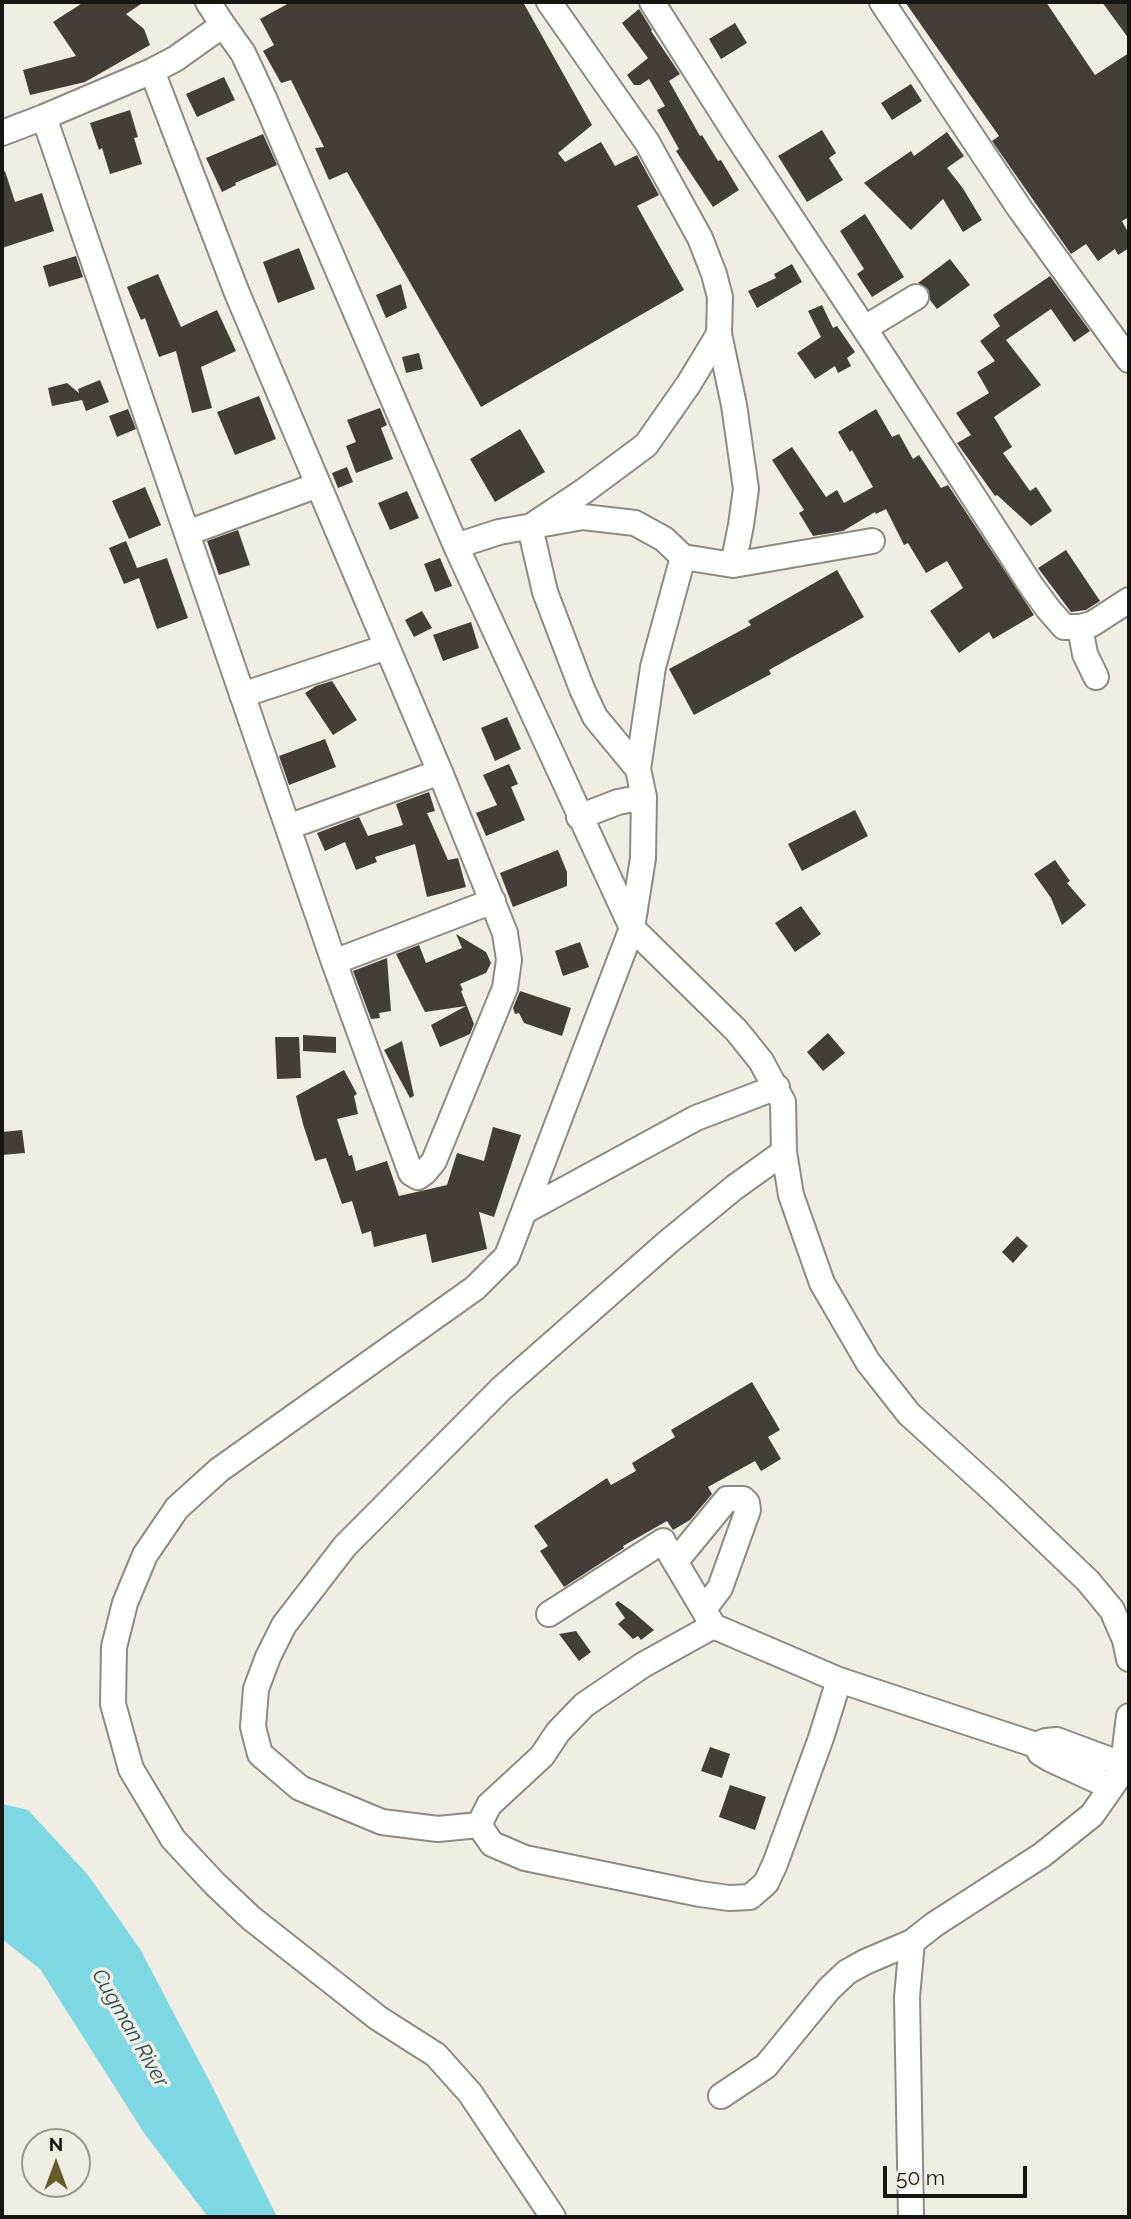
<!DOCTYPE html>
<html>
<head>
<meta charset="utf-8">
<style>
  body { margin:0 }
  #map { position:relative; width:1131px; height:2219px; overflow:hidden; background:#efede4; font-family:Raleway,sans-serif }
  canvas { display:block }
  .frame { position:absolute; inset:0; border:4px solid #161512; pointer-events:none }
  .north { position:absolute; left:21px; top:2128px; width:70px; height:70px; box-sizing:border-box; background:#efede4; border:2px solid #989790; border-radius:50%; rotate:0deg; font-size:19px; font-weight:700; line-height:28px; text-align:center; color:#161512 }
  .north::after { content:''; display:block; margin:auto; width:24px; height:32px; background:#655e2b; clip-path:polygon(50% 0,100% 100%,50% 72%,0 100%) }
  .scale { position:absolute; left:883px; top:2166px; width:144px; height:32px; box-sizing:border-box; border:4px solid #161512; border-top:0; padding-left:9px; font-size:21px; line-height:24px; white-space:nowrap; color:#161512; -webkit-text-stroke:5px #efede4; paint-order:stroke }
</style>
</head>
<body>
<div id="map">
<canvas width="1131" height="2219"></canvas>
<div class="frame"></div>
<div class="north">N</div>
<div class="scale">50 m</div>
</div>
<script>
const g = document.querySelector('canvas').getContext('2d');
g.lineJoin = 'round';
function paint(path, color) { g.fillStyle = color; g.fill(path, 'evenodd'); }
const poly = rows => new Path2D(rows.map(r => 'M' + r).join(''));
function strokePath(path, color, width, dash) { g.strokeStyle = color; g.lineWidth = width; g.lineCap = dash ? 'butt' : 'round'; g.setLineDash(dash || []); g.stroke(path); }
function drawText(font, color, halo, rows, align = 'center') {
  g.font = font + ' Raleway,sans-serif'; g.lineWidth = 7; g.setLineDash([]); g.textBaseline = 'middle'; g.strokeStyle = halo; g.fillStyle = color; for (const [text, x, y, turn = 0] of rows) {
    g.save(); g.translate(x, y); g.rotate((+turn || 0) * Math.PI / 180); g.textAlign = isNaN(turn) ? turn : align; if (halo) g.strokeText(text, 0, 0); g.fillText(text, 0, 0); g.restore();
  }
}
paint(poly([
  [2,1804,28,1810,88,1875,140,1949,211,2084,277,2217,208,2217,144,2133,40,1969,2,1939]
]), '#7ed8e3');
paint(poly([
  [84,2,144,2,126,14,144,29,150,45,85,82,30,95,23,70,76,56,53,22],
  [291,2,523,2,592,125,558,153,565,162,601,142,615,166,637,155,659,195,637,206,684,290,481,407,347,172,329,180,315,148,324,147,291,80,281,83,263,51,274,45,260,19],
  [905,2,1046,2,1095,75,1129,53,1129,217,1122,221,1129,234,1129,248,1118,255,1115,249,1098,261,1086,244,1071,254,992,141,999,136],
  [1102,2,1129,2,1129,39],
  [639,9,652,30,651,31,680,74,669,81,700,136,702,135,718,161,721,160,739,190,713,207,676,151,679,149,657,110,665,106,649,79,640,85,634,85,627,75,648,58,622,23],
  [735,23,747,43,721,59,709,39],
  [224,77,235,100,197,117,186,94],
  [911,84,922,101,892,120,881,103],
  [130,110,138,137,134,138,142,164,110,174,102,148,99,150,90,123],
  [822,130,836,153,829,158,843,180,807,202,778,156],
  [947,132,964,156,947,168,962,187,982,220,963,232,943,199,911,230,864,183,911,151,914,156],
  [263,134,277,165,235,183,236,185,222,192,206,158],
  [5,171,15,202,42,193,54,231,2,248,2,172],
  [865,214,904,277,872,297,857,274,864,269,840,231],
  [299,248,315,289,278,303,263,262],
  [76,256,83,277,49,287,43,266],
  [950,259,970,285,937,309,930,300,928,289,918,283],
  [792,264,802,282,757,308,748,291,776,278,774,274],
  [158,274,181,327,217,310,236,351,201,367,212,408,192,413,176,351,159,357,145,318,141,320,127,287],
  [1050,276,1090,331,1074,342,1051,309,1006,340,1041,385,994,417,1012,447,1003,453,1030,491,1036,487,1052,511,1031,526,997,495,995,496,957,443,971,435,956,413,989,393,977,372,995,361,980,341,1000,326,993,315],
  [401,284,407,308,386,318,376,295],
  [822,305,833,328,837,326,855,352,847,358,851,366,838,373,835,366,815,379,797,353,821,337,808,311],
  [419,353,423,369,406,373,402,357],
  [100,380,109,402,86,411,82,400,52,406,48,388,67,383,79,393,78,389],
  [259,396,276,439,235,455,217,412],
  [380,408,387,425,381,428,393,459,356,473,346,446,356,442,347,420],
  [128,409,136,429,117,437,109,416],
  [876,409,892,437,899,434,913,459,919,455,941,488,948,485,1034,615,993,639,989,632,959,653,930,611,963,588,947,561,926,573,908,543,904,545,886,509,876,514,875,512,843,531,813,536,799,513,804,510,772,460,792,447,826,497,837,490,844,503,873,487,852,450,850,452,838,432],
  [520,429,545,472,495,502,470,459],
  [347,467,353,482,338,488,332,473],
  [145,487,161,525,129,539,112,501],
  [407,491,419,518,390,530,378,503],
  [238,530,250,565,219,575,207,541],
  [126,541,137,568,167,558,188,618,157,629,139,578,124,584,109,548],
  [1066,550,1100,601,1086,610,1071,612,1038,568],
  [440,558,452,586,435,592,424,564],
  [837,570,864,617,769,670,771,674,694,715,669,669,751,625,748,621],
  [422,611,432,628,414,637,405,620],
  [471,622,479,648,443,661,433,635],
  [332,681,357,720,333,735,305,693,316,686],
  [507,717,521,749,495,761,481,728],
  [325,739,336,767,289,785,279,756],
  [509,764,518,784,511,787,525,820,486,836,476,813,497,805,483,775],
  [429,792,435,811,427,813,448,860,458,858,466,887,427,897,415,844,375,857,377,862,356,870,345,842,325,851,317,833,359,817,368,836,403,825,396,804],
  [855,810,868,836,802,871,788,844],
  [558,850,567,872,567,886,513,907,500,873],
  [1055,860,1070,881,1067,883,1086,905,1062,925,1051,898,1034,874],
  [801,906,821,934,795,952,775,923],
  [456,934,486,952,491,963,486,973,460,984,463,990,461,991,474,1024,470,1034,440,1047,431,1025,466,1006,425,1012,396,954,419,945,426,963,462,948],
  [580,942,589,967,563,976,555,951],
  [387,958,391,1011,379,1013,380,1018,371,1019,353,971],
  [520,991,571,1008,562,1036,524,1023,519,1013,515,1014,513,1008],
  [828,1033,845,1053,823,1071,807,1052],
  [303,1035,336,1037,336,1053,303,1051],
  [275,1037,299,1037,301,1078,277,1079],
  [402,1041,414,1096,410,1098,384,1050],
  [344,1070,357,1094,354,1096,358,1114,337,1119,349,1156,352,1155,356,1171,387,1161,399,1196,447,1185,457,1153,484,1161,493,1127,521,1135,494,1217,479,1212,487,1249,432,1263,426,1234,374,1247,371,1231,362,1234,352,1201,342,1204,326,1158,315,1161,303,1124,296,1096],
  [22,1130,25,1153,2,1155,3,1132],
  [1017,1236,1028,1246,1013,1263,1002,1252],
  [752,1382,780,1430,768,1437,781,1459,761,1471,755,1461,708,1487,712,1494,690,1520,673,1530,667,1521,623,1546,624,1548,564,1587,540,1551,548,1546,534,1526,607,1478,611,1485,636,1471,632,1463,675,1437,671,1430],
  [618,1601,632,1611,654,1630,641,1640,638,1636,633,1639,618,1624,625,1618,615,1604],
  [576,1631,591,1652,579,1661,559,1634],
  [710,1747,730,1754,722,1778,701,1771],
  [730,1785,766,1797,755,1830,719,1817]
]), '#433e38');
const minor = poly([
  [549,2,647,142,700,238,714,274,720,297,719,334,734,405,746,489,741,525,733,565],
  [652,2,737,136,876,346,1032,587,1049,610,1064,627,1080,627,1092,624,1129,600],
  [882,2,1020,209,1129,360],
  [223,25,243,53,264,98,456,546,632,928,736,1030,761,1061,783,1102,784,1152,735,1187,668,1242,502,1388,345,1546,284,1625,268,1657,256,1689,253,1727,260,1754,300,1788,382,1822,438,1829,479,1825,489,1805,542,1756,558,1732,584,1705,643,1665,713,1626,839,1680,1036,1745,1040,1753,1050,1759,1111,1787],
  [44,117,334,962,411,1173,418,1177,425,1172,434,1161,505,988,509,960,505,933,440,772,237,293,152,71],
  [2,133,44,117,152,71,175,59,223,25,208,2],
  [865,328,916,297],
  [187,533,318,485],
  [456,546,499,532,583,517,635,523,664,539,683,557,733,565,872,541],
  [1080,627,1085,654,1096,677],
  [242,695,387,647],
  [638,769,595,717,582,689,545,592,530,527,584,491,646,445,688,385,719,334],
  [579,817,618,802,644,797,638,769,653,667,683,557],
  [288,827,440,772],
  [334,962,493,901],
  [784,1152,791,1195,822,1283,868,1362,909,1414,997,1494,1088,1581,1112,1610,1125,1640,1129,1659],
  [525,1211,696,1118,777,1087],
  [667,1548,711,1622],
  [676,1561,727,1499,743,1499,747,1503,748,1510,720,1588,704,1609],
  [549,1614,663,1541],
  [1036,1745,1046,1741,1057,1740,1124,1765],
  [479,1825,492,1844,525,1858,700,1894,729,1898,750,1897,766,1883,775,1864,821,1738,839,1680],
  [721,2096,766,2066,829,1989,847,1972,865,1962,912,1942,935,1924,1042,1855,1092,1815,1122,1772,1129,1716],
  [553,2217,470,2093,436,2055,378,2018,251,1918,215,1884,173,1839,131,1769,113,1704,114,1647,125,1603,145,1555,177,1508,219,1470,475,1288,507,1256,632,928,643,858,644,797],
  [911,2217,907,1997,912,1942]
]);
strokePath(minor, '#8d8b82', 28);
strokePath(minor, '#fff', 24);
drawText('italic 21px', '#204a4f', '#efede4', [
  ["Cugman River",130,2028,60]
]);
</script>
</body>
</html>
